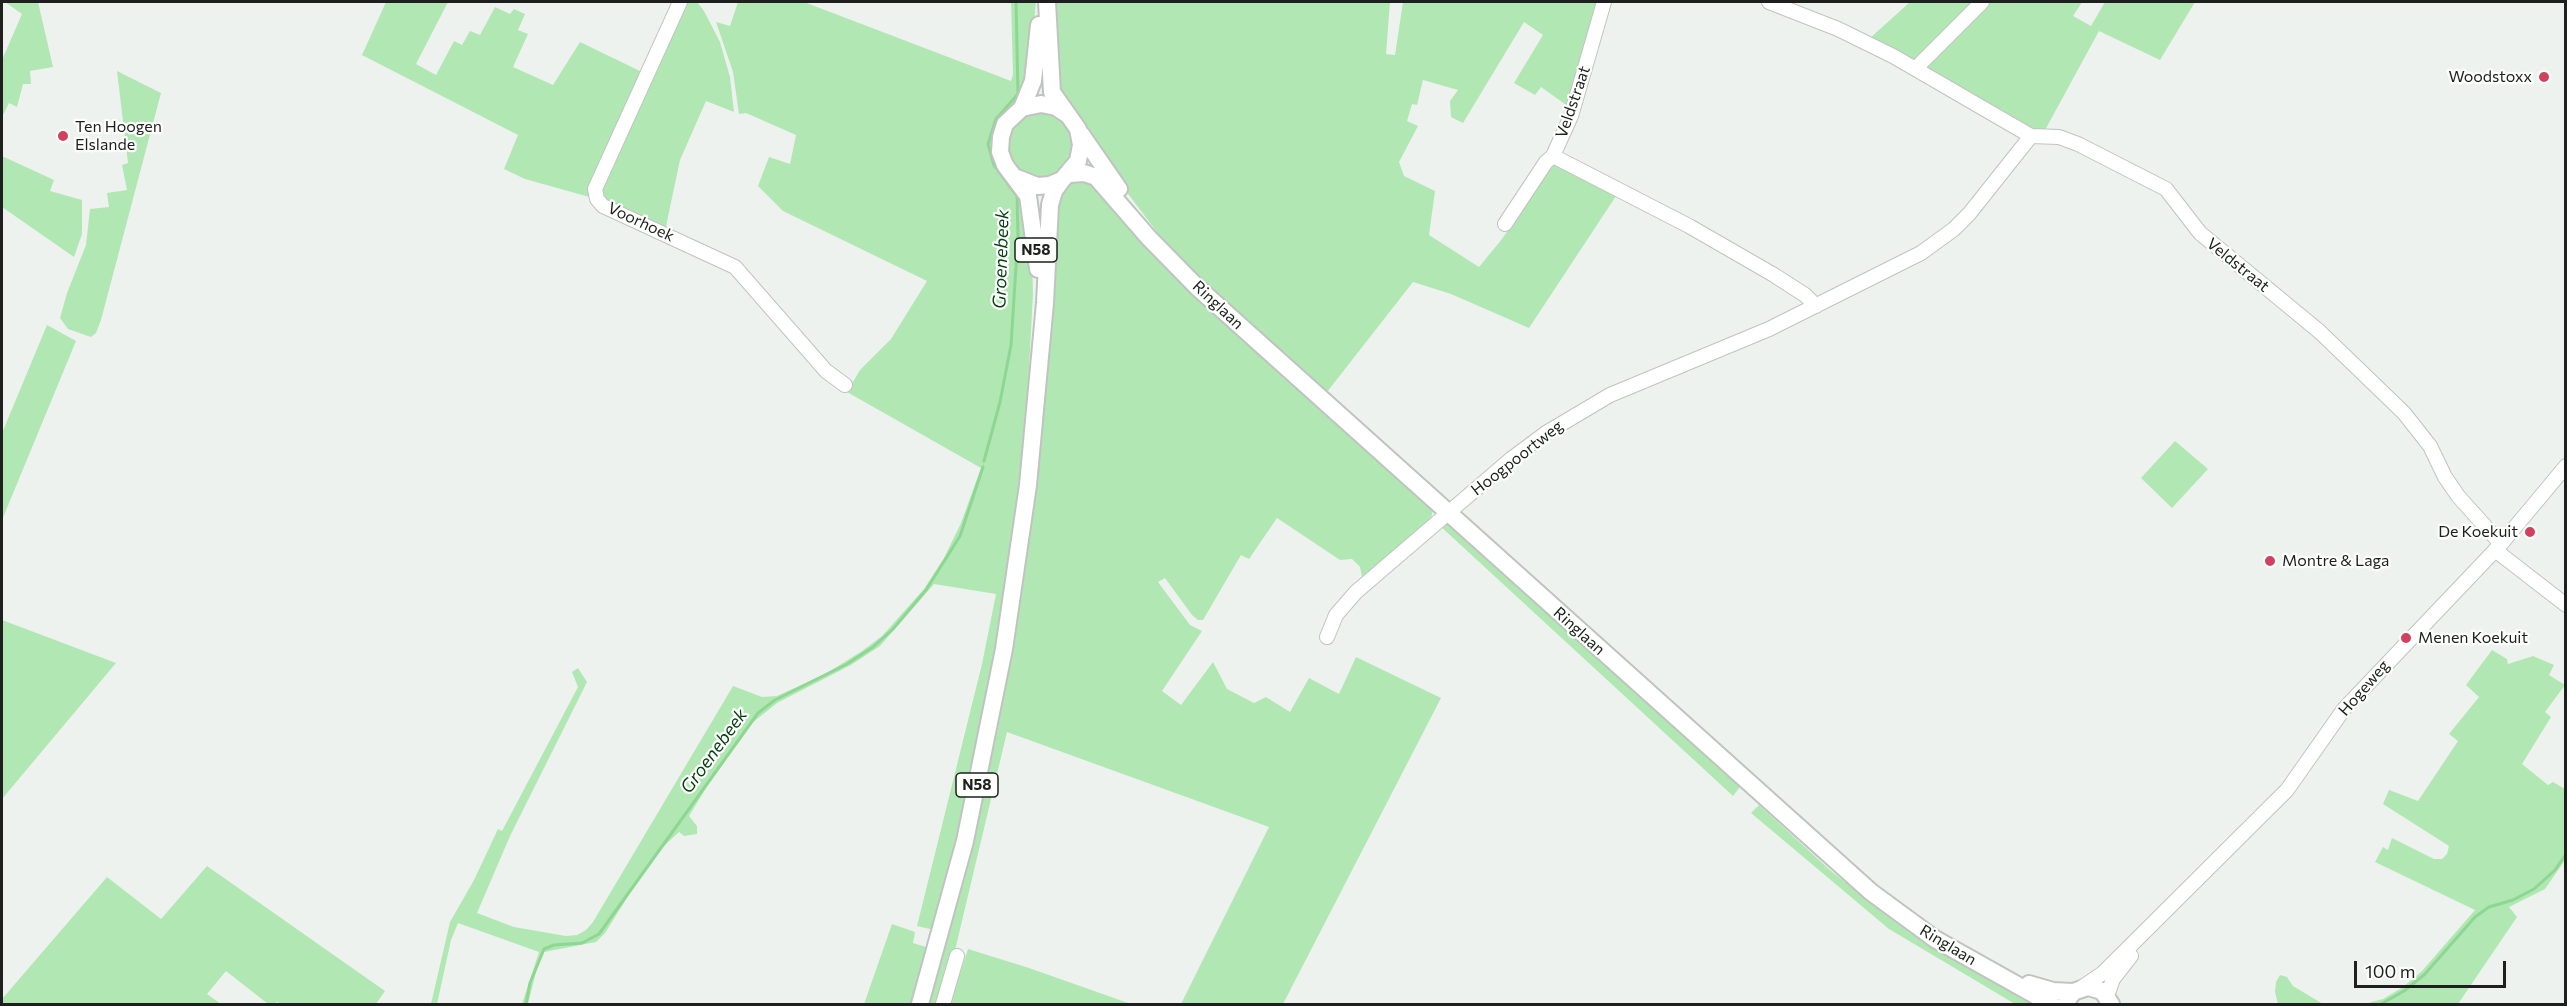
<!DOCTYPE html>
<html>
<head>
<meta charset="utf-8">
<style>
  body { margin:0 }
  #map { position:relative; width:2567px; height:1006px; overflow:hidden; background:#eef2ee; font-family:Commissioner,sans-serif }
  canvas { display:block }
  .frame { position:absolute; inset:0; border:3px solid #1e1f1e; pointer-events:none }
  .scale { position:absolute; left:2354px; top:961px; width:152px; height:27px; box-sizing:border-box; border:3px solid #1e1f1e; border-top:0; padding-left:8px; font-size:18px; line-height:21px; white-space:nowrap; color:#1e1f1e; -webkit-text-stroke:4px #fdfffd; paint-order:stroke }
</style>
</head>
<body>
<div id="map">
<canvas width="2567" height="1006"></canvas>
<div class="frame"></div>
<div class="scale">100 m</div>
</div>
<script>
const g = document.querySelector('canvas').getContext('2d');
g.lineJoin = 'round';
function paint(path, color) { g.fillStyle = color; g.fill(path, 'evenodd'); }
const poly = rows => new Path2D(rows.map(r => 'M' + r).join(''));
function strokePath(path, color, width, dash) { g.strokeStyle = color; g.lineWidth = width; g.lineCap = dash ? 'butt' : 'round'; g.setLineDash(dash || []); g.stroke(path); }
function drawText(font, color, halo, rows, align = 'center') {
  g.font = font + ' Commissioner,sans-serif'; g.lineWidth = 4.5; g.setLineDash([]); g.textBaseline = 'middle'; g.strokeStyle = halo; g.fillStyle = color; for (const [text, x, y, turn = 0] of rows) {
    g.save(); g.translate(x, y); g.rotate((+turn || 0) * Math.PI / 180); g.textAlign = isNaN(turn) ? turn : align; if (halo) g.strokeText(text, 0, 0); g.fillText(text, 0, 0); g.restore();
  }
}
paint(poly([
  [5,2,38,2,53,67,30,71,31,84,23,84,17,107,9,103,2,117,2,60,22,14],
  [386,2,448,2,416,64,436,75,454,41,462,45,470,31,480,35,495,7,510,14,514,9,525,14,518,30,528,34,513,67,553,85,580,42,644,73,593,198,525,179,504,169,518,135,362,55],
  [685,2,697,2,704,11,720,42,730,77,734,112,706,101,680,160,665,231,607,205,600,196,603,181],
  [738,2,804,2,1011,81,1013,74,1011,2,1036,2,1028,85,1025,94,998,126,1020,192,1032,263,1033,293,1025,446,1003,601,986,706,968,795,934,930,917,926,982,664,996,594,934,584,880,646,851,665,777,703,752,723,708,785,689,816,697,826,697,834,684,836,679,832,663,847,650,861,605,933,596,942,544,952,537,968,528,1004,522,1004,539,952,458,923,451,940,437,1004,431,1004,450,922,474,880,498,829,502,831,578,687,572,672,578,668,587,682,510,836,477,913,514,927,566,936,577,935,586,930,593,922,733,686,762,697,777,696,827,673,862,651,882,636,924,589,944,558,961,523,981,468,847,392,860,370,891,339,927,281,783,211,758,186,769,157,790,164,796,135,746,113,739,114,733,72,716,22,730,26],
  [1054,2,1390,2,1386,54,1395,55,1403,2,1600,2,1569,107,1541,87,1535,95,1514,83,1543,35,1524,22,1463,123,1451,117,1450,101,1458,90,1423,80,1417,105,1412,104,1407,121,1418,126,1399,162,1404,176,1435,191,1429,235,1479,267,1502,239,1555,160,1618,193,1529,328,1451,294,1413,282,1327,392,1198,276,1163,240,1088,141,1059,96],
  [1910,2,1976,2,1919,60,1910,60,1869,39],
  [1985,2,2082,2,2073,16,2091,26,2105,2,2195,2,2160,60,2099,31,2044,132,2032,130,1927,70,1926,65],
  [117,71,161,93,101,320,96,333,91,337,68,329,60,318,67,293,86,245,90,209,109,207,107,193,127,190,122,165,128,163],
  '1007 145a33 33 0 1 1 66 0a33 33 0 1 1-66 0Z',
  [2,156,54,180,50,191,82,200,82,234,74,257,2,207],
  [1088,178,1433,509,1430,523,1363,582,1360,567,1352,559,1340,560,1277,518,1249,559,1241,555,1203,620,1198,620,1192,615,1165,578,1158,582,1190,625,1202,631,1162,691,1181,705,1213,662,1227,689,1254,703,1266,697,1290,712,1309,678,1339,694,1356,657,1441,698,1283,1004,1181,1004,1269,827,1007,732,956,946,938,1004,929,1004,973,843,998,728,1026,562,1049,324,1057,193,1067,183,1076,179],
  [47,325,76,341,2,520,2,433],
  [2175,441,2208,469,2172,508,2141,478],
  [1448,521,1740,787,1733,796,1439,525],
  [2,620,116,663,2,799],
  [2492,650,2507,659,2508,664,2533,656,2554,665,2549,675,2565,685,2545,712,2551,717,2522,764,2548,785,2553,782,2565,789,2565,860,2545,889,2509,907,2517,917,2458,1004,2364,1004,2383,999,2403,987,2422,971,2475,910,2375,862,2383,847,2388,850,2392,838,2434,859,2442,859,2447,854,2449,846,2383,804,2389,790,2418,801,2458,741,2449,734,2479,697,2466,685],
  [1759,805,1831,871,1894,921,1972,969,2041,1004,2015,1004,1889,929,1751,813],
  [207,866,385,991,376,1004,281,1004,277,1002,275,1004,268,1004,226,971,207,994,221,1004,2,1004,2,999,107,877,161,919],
  [892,924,915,932,913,943,929,948,912,1004,864,1004],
  [968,949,1029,968,1131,1004,950,1004],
  [2280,975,2287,977,2293,986,2323,1004,2278,1004,2275,992,2276,982]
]), '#b1e7b3');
strokePath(poly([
  [984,461,1000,402,1011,345,1018,235,1017,196,994,165,988,144,996,119,1018,94,1016,2],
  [526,1004,530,983,544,949,554,945,582,943,599,934,758,713,775,700,847,664,873,647,893,629,926,590,960,536,983,467],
  [2381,1004,2404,991,2424,975,2475,917,2489,907,2513,900,2534,889,2555,870,2566,854]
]), '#8ed793', 3);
const minor = poly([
  [680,2,595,189,597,199,603,206,735,267,826,371,845,385],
  [1769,2,1838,29,1893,56,2031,136,2059,137,2078,144,2166,189,2200,233,2320,332,2404,413,2430,446,2445,477,2458,496,2501,544],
  [1916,68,1982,2],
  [1553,156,1689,226,1774,275,1805,295,1816,306],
  [1505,224,1546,162,1553,156,1571,116,1604,2],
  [2495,550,2566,605],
  [1327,637,1336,615,1356,592,1511,459,1546,433,1610,395,1769,329,1921,253,1954,229,1969,214,2031,136],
  [2081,988,2103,973,2287,790,2344,709,2501,544,2566,466],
  [2107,996,2113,979,2131,956],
  [943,1004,957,956]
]);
const major = poly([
  [1022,108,1033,81,1039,25],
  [1081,134,1119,189],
  [1069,174,1084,173,1096,177,1149,238,1197,287,1871,892,1935,939,2051,1004],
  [1017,178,1037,186,1050,185,1062,180,1078,161,1081,145,1078,129,1052,92,1047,2],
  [1038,269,1028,196,1005,165,1000,152,1001,137,1005,124,1022,108,1041,104,1056,107,1068,115],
  [2029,984,2053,991,2073,992],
  [920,1004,965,841,1004,649,1028,485,1045,303,1050,205,1054,191,1062,180],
  [2065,1004,2073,992,2088,987,2102,991,2111,1004]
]);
strokePath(minor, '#c0c4c0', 16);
strokePath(major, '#c0c4c0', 20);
strokePath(minor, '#fff', 14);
strokePath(major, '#fff', 16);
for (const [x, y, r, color] of [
  [2544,77,6,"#d1415d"],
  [63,136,6,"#d1415d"],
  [2530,532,6,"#d1415d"],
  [2270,561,6,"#d1415d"],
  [2406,638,6,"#d1415d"]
]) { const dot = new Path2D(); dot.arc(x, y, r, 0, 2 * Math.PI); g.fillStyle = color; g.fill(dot); strokePath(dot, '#fdfffd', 2); }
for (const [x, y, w] of [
  [1036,250,42],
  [977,785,42]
]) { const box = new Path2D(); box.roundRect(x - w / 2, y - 12, w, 24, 4.5); g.fillStyle = '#fdfffd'; g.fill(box); strokePath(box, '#1e1f1e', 1.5); }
drawText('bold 15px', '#1e1f1e', null, [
  ["N58",1036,250],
  ["N58",977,785]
]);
drawText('16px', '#1e1f1e', '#fdfffd', [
  ["Woodstoxx",2532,77,"right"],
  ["Ten Hoogen",75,127],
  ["Elslande",75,145],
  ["De Koekuit",2518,532,"right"],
  ["Montre & Laga",2282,561],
  ["Menen Koekuit",2418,638]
], 'left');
drawText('16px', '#1e1f1e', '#fdfffd', [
  ["Veldstraat",1573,102,-71],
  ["Voorhoek",641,222,25],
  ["Veldstraat",2238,265,39],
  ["Ringlaan",1218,305,43],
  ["Hoogpoortweg",1517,458,-38],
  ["Ringlaan",1579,631,42],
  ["Hogeweg",2364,688,-49],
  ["Ringlaan",1948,945,31]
]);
drawText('italic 18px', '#073d12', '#fdfffd', [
  ["Groenebeek",1001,259,-88],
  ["Groenebeek",714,751,-54]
]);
</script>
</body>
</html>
